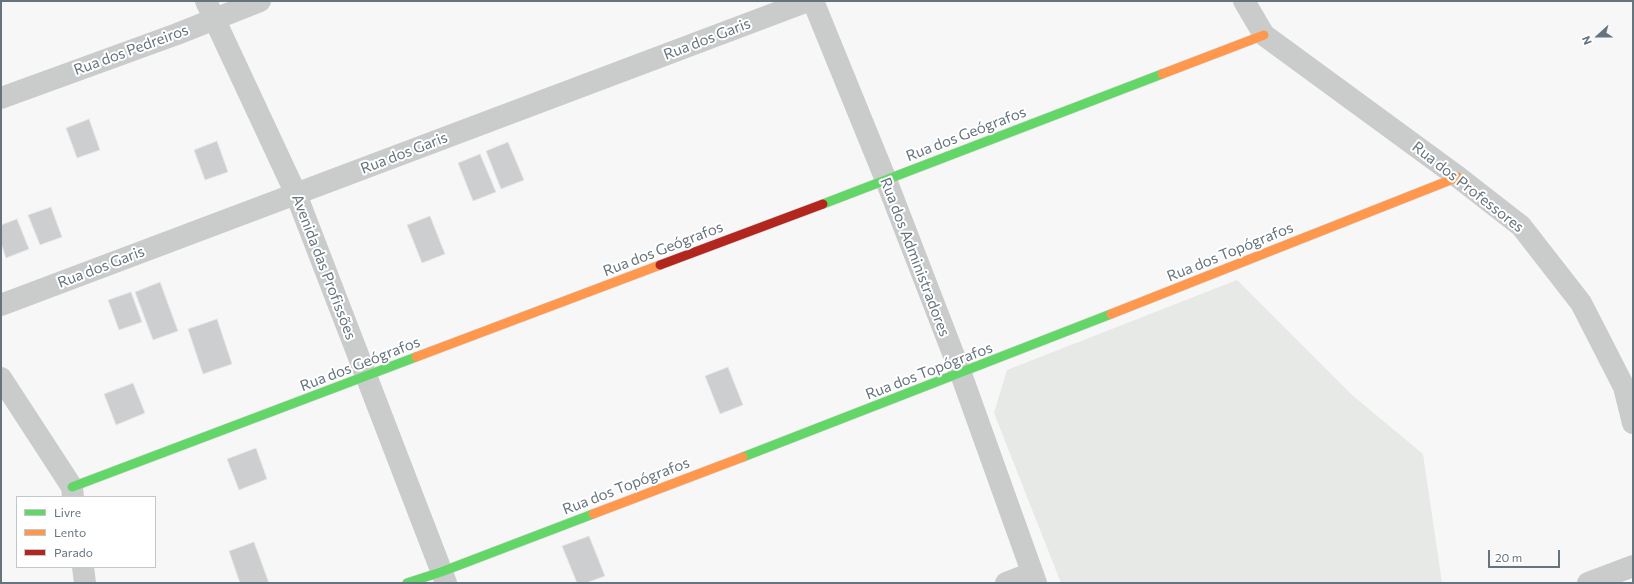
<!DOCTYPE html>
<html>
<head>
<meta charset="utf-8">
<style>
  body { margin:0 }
  #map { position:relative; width:1634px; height:584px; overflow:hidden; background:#f7f7f7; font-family:Commissioner,sans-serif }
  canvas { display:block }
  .frame { position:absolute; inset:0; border:2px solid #66747e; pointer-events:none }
  .legend { position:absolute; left:16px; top:496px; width:140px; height:72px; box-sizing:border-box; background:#fff; border:1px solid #c2c7cb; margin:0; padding:5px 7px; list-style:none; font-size:12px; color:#66747e }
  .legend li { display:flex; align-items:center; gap:8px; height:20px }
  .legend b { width:20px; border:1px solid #c2c7cb }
  .north { position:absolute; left:1578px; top:16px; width:40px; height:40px; -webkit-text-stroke:3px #fff; paint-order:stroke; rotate:249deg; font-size:11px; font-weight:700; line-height:16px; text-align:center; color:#66747e }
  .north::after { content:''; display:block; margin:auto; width:14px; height:18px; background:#66747e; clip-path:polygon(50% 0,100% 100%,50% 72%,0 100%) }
  .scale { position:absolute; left:1488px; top:550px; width:72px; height:18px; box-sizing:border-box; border:2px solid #66747e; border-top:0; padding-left:5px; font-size:12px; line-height:14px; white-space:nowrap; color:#66747e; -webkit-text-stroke:3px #fff; paint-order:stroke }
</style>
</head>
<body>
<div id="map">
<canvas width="1634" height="584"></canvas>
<div class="frame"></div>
<ul class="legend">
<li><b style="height:5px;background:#63d668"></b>Livre</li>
<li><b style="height:5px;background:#ff974d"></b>Lento</li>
<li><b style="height:5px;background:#b3261e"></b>Parado</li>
</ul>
<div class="north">N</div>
<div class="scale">20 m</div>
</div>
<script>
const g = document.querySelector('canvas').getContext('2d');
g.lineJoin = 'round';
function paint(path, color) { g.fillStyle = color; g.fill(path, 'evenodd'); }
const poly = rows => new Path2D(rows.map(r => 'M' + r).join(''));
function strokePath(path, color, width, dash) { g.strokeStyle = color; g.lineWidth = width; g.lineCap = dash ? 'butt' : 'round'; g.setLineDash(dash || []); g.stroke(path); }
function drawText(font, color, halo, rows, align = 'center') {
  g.font = font + ' Commissioner,sans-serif'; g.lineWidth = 4; g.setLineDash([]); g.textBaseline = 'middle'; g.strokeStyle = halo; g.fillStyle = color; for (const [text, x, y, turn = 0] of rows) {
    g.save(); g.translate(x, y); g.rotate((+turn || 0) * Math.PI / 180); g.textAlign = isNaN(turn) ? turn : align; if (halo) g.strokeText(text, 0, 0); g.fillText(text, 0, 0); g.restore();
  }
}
paint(poly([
  [1237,280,1352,395,1423,454,1442,583,1061,583,994,413,1007,370]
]), '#e6e9e5');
const building = poly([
  [89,119,100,150,77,158,66,128,89,119],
  [217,141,228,172,205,180,194,150,217,141],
  [508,142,524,180,501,189,486,151,508,142],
  [480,154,496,192,473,201,458,163,480,154],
  [51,207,62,237,40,245,28,215,51,207],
  [430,216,445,254,422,263,407,225,430,216],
  [17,219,29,249,6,258,1,243,1,225,17,219],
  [160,282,178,331,153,340,135,292,160,282],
  [131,292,142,322,119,330,108,300,131,292],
  [217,319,232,364,203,374,188,329,217,319],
  [728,367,743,405,720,414,705,376,728,367],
  [133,383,145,413,116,425,104,394,133,383],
  [256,448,267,479,239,490,227,459,256,448],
  [589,536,605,576,586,583,577,583,562,546,589,536],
  [254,542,269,583,240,583,229,551,254,542]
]);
paint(building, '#cdcecf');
strokePath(building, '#e6e6e6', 1);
const fast = poly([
  [823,204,1162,74],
  [743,457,1111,314],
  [72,487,416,357],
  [407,583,441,572,593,514]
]);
const slow = poly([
  [1162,74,1264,35],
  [1111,314,1458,177],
  [416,357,660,265],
  [593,514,743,457]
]);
const jam = poly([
  [660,265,823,204]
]);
strokePath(fast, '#d3d4d5', 10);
strokePath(slow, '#d3d4d5', 10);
strokePath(jam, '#d3d4d5', 10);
strokePath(poly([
  [206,1,296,194,446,583],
  [813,1,886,180,961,374,1036,583],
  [1244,1,1264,35,1458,177,1521,226,1581,303,1624,387,1633,423],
  [1,98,177,34,260,1],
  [1,305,808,1],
  [1,378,72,487,73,497],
  [83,567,85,583],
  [1006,583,1032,573],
  [1588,583,1633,566]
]), '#cacccc', 22);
strokePath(fast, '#63d668', 9);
strokePath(slow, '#ff974d', 9);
strokePath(jam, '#b3261e', 9);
drawText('15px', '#66747e', '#fff', [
  ["Rua dos Garis",707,39,-21],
  ["Rua dos Pedreiros",131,50,-20],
  ["Rua dos Geógrafos",966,134,-21],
  ["Rua dos Garis",404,153,-21],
  ["Rua dos Professores",1468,187,38],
  ["Rua dos Geógrafos",663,249,-21],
  ["Rua dos Topógrafos",1230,252,-22],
  ["Rua dos Administradores",915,257,69],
  ["Rua dos Garis",101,267,-21],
  ["Avenida das Profissões",324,267,69],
  ["Rua dos Geógrafos",360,364,-21],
  ["Rua dos Topógrafos",929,371,-21],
  ["Rua dos Topógrafos",626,486,-21]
]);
</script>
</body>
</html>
